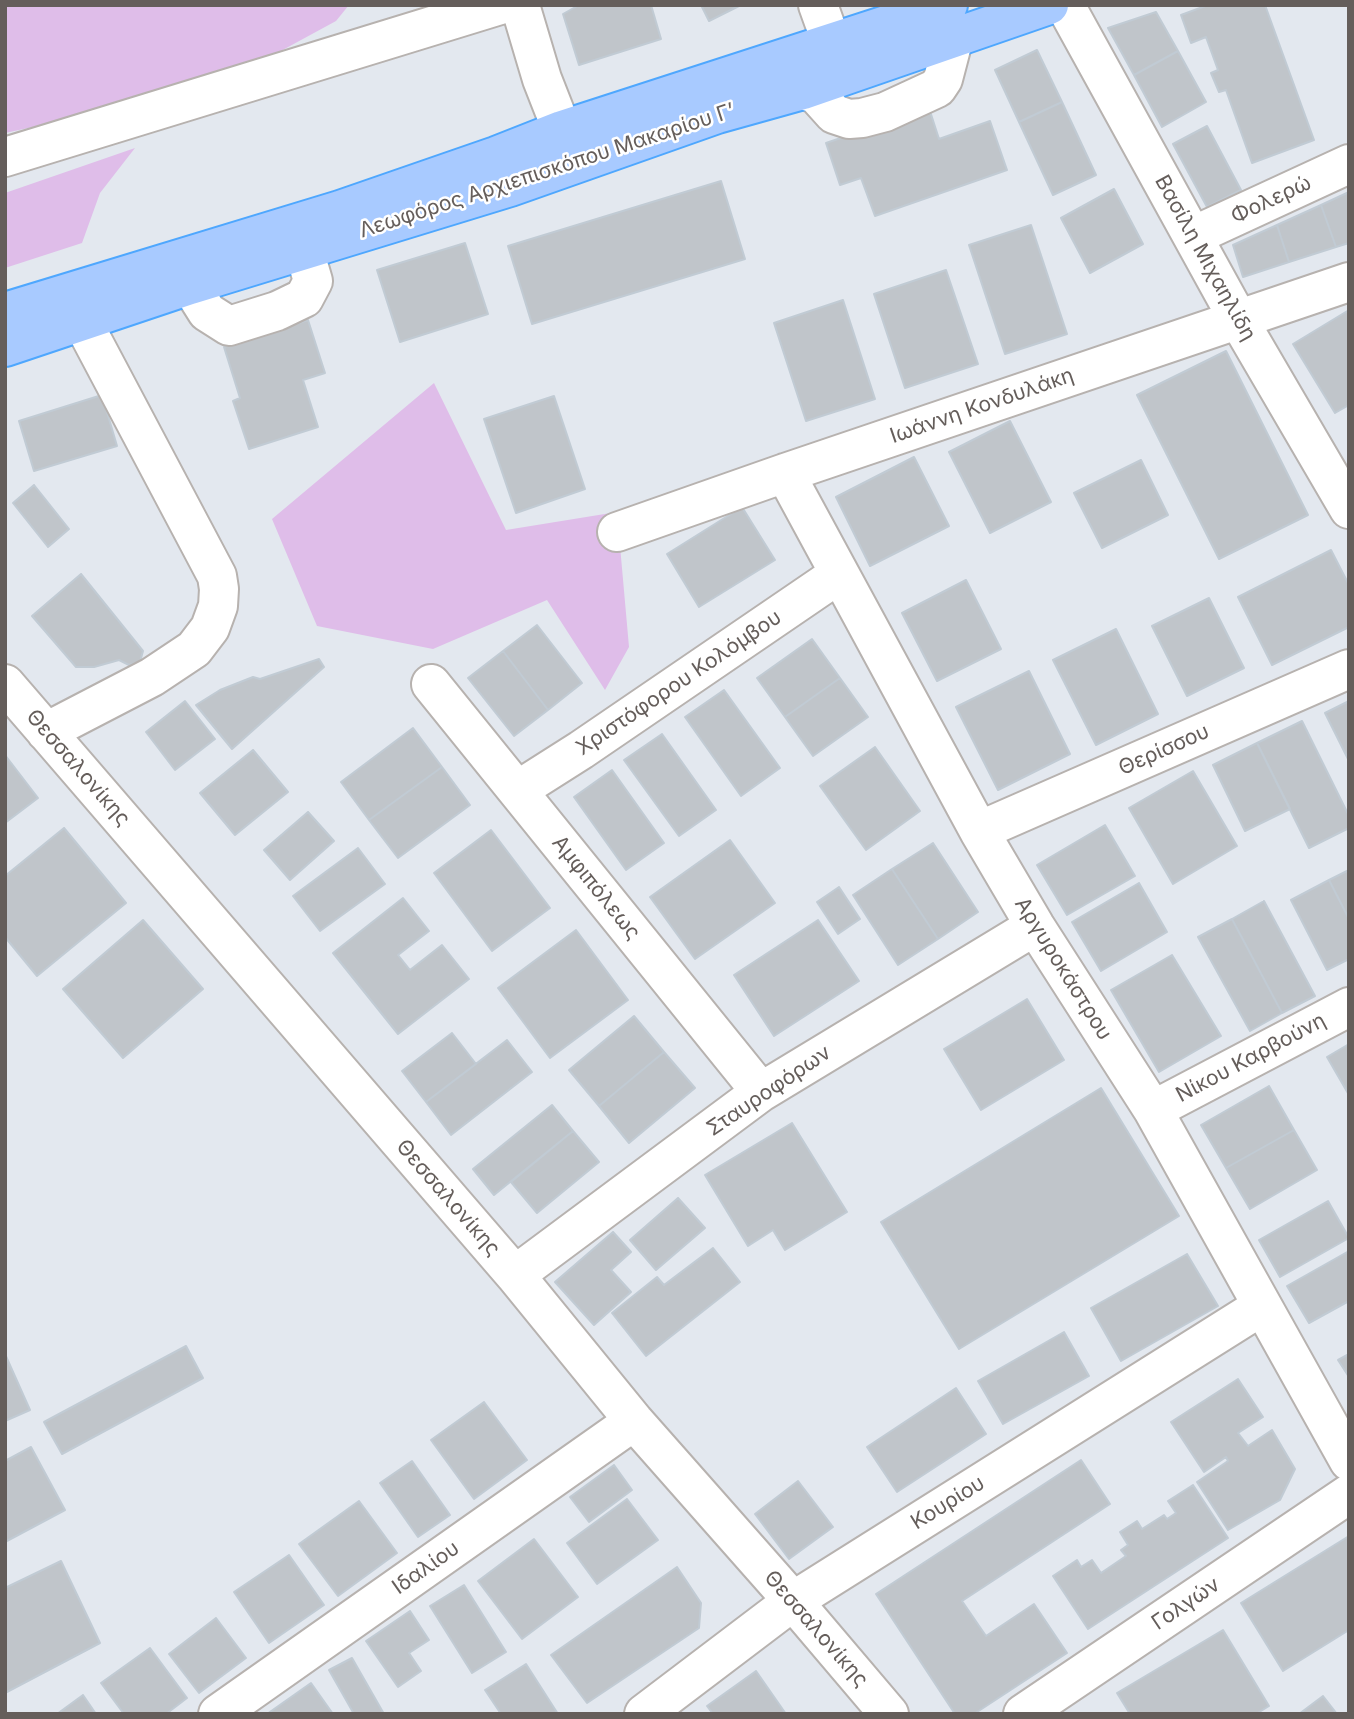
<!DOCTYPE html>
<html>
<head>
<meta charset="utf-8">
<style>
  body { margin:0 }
  #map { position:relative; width:1354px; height:1719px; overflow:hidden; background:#e3e8ef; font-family:Inter,sans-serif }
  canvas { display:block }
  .frame { position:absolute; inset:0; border:7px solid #655e5b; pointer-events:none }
</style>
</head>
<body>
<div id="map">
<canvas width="1354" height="1719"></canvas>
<div class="frame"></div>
</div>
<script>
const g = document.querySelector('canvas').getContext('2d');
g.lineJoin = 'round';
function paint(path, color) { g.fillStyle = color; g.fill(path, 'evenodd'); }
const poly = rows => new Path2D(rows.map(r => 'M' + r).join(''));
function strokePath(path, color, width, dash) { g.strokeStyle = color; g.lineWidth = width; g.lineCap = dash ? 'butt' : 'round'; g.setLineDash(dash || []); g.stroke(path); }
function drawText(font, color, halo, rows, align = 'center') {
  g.font = font + ' Inter,sans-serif'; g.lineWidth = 5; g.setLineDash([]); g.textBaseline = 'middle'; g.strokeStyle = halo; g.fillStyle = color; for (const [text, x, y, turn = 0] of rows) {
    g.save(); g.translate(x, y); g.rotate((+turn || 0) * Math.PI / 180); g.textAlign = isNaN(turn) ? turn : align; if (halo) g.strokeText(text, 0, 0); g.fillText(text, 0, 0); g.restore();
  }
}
paint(poly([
  [5,5,349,5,336,21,244,71,159,100,5,133],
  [135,148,100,193,82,243,5,268,5,193],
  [434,383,506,530,617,512,629,647,605,690,547,600,433,649,317,626,272,519]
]), '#dfbde9');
const building = poly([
  [579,5,651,5,661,39,579,65,563,14,579,5],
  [701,5,741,5,709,21,701,5],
  [1208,5,1265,5,1314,140,1252,163,1226,90,1219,92,1211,73,1218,70,1206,37,1191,43,1181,15,1208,5],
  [1156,12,1178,51,1134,75,1108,28,1156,12],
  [1037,50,1062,102,1019,122,995,70,1037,50],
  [1178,51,1206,102,1162,127,1134,75,1178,51],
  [1062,102,1096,175,1053,195,1019,122,1062,102],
  [929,108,939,139,990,121,1007,170,875,216,861,178,840,185,826,143,929,108],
  [1207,126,1241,190,1207,207,1173,144,1207,126],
  [721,181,745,259,532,324,508,246,721,181],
  [1114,189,1143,244,1090,273,1061,218,1114,189],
  [1349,192,1349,243,1336,247,1321,205,1349,192],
  [1321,205,1336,247,1289,262,1277,225,1321,205],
  [1031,225,1067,334,1005,354,969,245,1031,225],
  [1277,225,1289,262,1243,277,1233,245,1277,225],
  [465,243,488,314,400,342,377,270,465,243],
  [946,270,978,364,905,388,874,294,946,270],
  [843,300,875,399,806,421,774,323,843,300],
  [1349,310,1349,405,1335,413,1293,344,1349,310],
  [308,320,325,373,303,380,318,427,249,449,233,401,240,398,224,347,308,320],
  [1226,351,1308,515,1219,559,1137,395,1226,351],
  [102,395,117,446,34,471,19,421,102,395],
  [554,396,585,489,516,513,484,419,554,396],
  [1010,421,1051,502,990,533,949,452,1010,421],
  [914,457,949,526,870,566,836,497,914,457],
  [1141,460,1168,515,1102,548,1074,493,1141,460],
  [34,485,69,529,48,547,13,503,34,485],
  [742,507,775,560,699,607,667,554,742,507],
  [1331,550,1349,585,1349,627,1272,665,1238,597,1331,550],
  [81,574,143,651,140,662,129,665,119,660,94,667,76,667,32,616,81,574],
  [966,580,1001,649,937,681,902,613,966,580],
  [1209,598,1244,668,1187,696,1152,626,1209,598],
  [537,625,582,683,548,710,503,651,537,625],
  [1116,629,1158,714,1096,745,1053,660,1116,629],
  [812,639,840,678,785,717,757,678,812,639],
  [503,651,548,710,514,736,468,678,503,651],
  [319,659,324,667,232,749,196,705,220,690,253,677,260,679,319,659],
  [1029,671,1070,754,998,790,956,707,1029,671],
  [840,678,868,717,813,756,785,717,840,678],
  [724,690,780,768,741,796,685,717,724,690],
  [185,701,215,739,175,770,146,732,185,701],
  [1349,701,1349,759,1348,759,1325,713,1349,701],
  [1302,721,1349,816,1349,828,1309,848,1257,743,1302,721],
  [413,728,442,767,369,820,341,782,413,728],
  [662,734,716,810,679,836,624,760,662,734],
  [1257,743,1290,809,1245,831,1213,765,1257,743],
  [875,747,920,811,866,850,820,786,875,747],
  [253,750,288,792,235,835,200,793,253,750],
  [5,755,38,798,5,823,5,755],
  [442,767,470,805,398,858,369,820,442,767],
  [612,770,664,843,626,870,574,797,612,770],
  [1193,771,1237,846,1173,884,1129,808,1193,771],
  [308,812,334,841,290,880,264,850,308,812],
  [1105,825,1135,876,1067,915,1037,865,1105,825],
  [64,828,126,903,37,976,5,937,5,876,64,828],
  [491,830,550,908,492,951,434,873,491,830],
  [730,840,775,903,695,959,650,897,730,840],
  [933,843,978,912,938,939,892,869,933,843],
  [358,848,385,884,320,931,293,896,358,848],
  [892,869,938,939,898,965,853,895,892,869],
  [1349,870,1349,919,1329,880,1349,870],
  [1329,880,1349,919,1349,959,1327,970,1291,900,1329,880],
  [1139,883,1167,932,1101,971,1072,922,1139,883],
  [839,887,860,919,838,934,817,902,839,887],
  [403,898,429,931,398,955,410,970,442,945,469,979,398,1034,333,953,403,898],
  [1264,901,1315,996,1282,1013,1232,919,1264,901],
  [1232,919,1282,1013,1250,1031,1198,937,1232,919],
  [143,920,203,989,123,1058,63,989,143,920],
  [818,920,859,981,774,1036,734,975,818,920],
  [576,930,628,1000,550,1058,498,988,576,930],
  [1172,955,1221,1036,1159,1072,1111,990,1172,955],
  [1027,999,1064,1060,981,1110,944,1049,1027,999],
  [634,1016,664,1052,599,1106,569,1070,634,1016],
  [452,1033,476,1064,426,1102,402,1071,452,1033],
  [507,1040,532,1072,451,1135,426,1102,507,1040],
  [1349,1044,1349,1095,1327,1057,1349,1044],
  [664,1052,695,1088,629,1143,599,1106,664,1052],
  [1269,1086,1294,1130,1226,1168,1201,1125,1269,1086],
  [1101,1088,1179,1216,959,1349,881,1222,1101,1088],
  [552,1105,573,1131,494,1195,473,1169,552,1105],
  [792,1123,847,1212,785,1250,773,1230,748,1246,705,1175,792,1123],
  [1294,1130,1317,1170,1250,1209,1226,1168,1294,1130],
  [573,1131,599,1162,537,1213,511,1182,573,1131],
  [678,1198,705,1228,656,1270,630,1240,678,1198],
  [1328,1201,1349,1238,1280,1277,1259,1240,1328,1201],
  [613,1232,631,1252,611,1270,631,1292,594,1325,555,1282,613,1232],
  [713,1248,740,1282,646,1356,612,1313,657,1277,664,1285,713,1248],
  [1349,1251,1349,1301,1309,1323,1287,1286,1349,1251],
  [1187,1254,1218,1306,1121,1361,1091,1308,1187,1254],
  [1064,1332,1089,1376,1003,1424,978,1381,1064,1332],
  [186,1346,203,1378,62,1454,44,1422,186,1346],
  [5,1354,30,1410,5,1421,5,1354],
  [1349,1354,1349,1377,1338,1360,1349,1354],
  [1238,1379,1263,1417,1238,1433,1248,1446,1272,1430,1295,1469,1280,1500,1228,1530,1197,1482,1228,1461,1226,1457,1204,1472,1171,1422,1238,1379],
  [956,1388,986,1434,897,1492,867,1447,956,1388],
  [484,1402,527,1460,474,1499,431,1440,484,1402],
  [31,1447,65,1510,5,1542,5,1461,31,1447],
  [1081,1460,1110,1504,962,1601,986,1636,1034,1604,1067,1653,974,1714,955,1714,876,1594,1081,1460],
  [412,1461,450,1515,418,1537,380,1483,412,1461],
  [614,1465,632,1490,589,1522,570,1497,614,1465],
  [798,1481,833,1527,789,1559,755,1514,798,1481],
  [1193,1485,1228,1538,1088,1629,1053,1576,1077,1560,1081,1567,1092,1560,1101,1573,1126,1556,1121,1550,1128,1545,1120,1532,1137,1521,1142,1529,1164,1515,1167,1519,1176,1513,1168,1501,1193,1485],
  [627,1499,658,1540,597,1584,567,1543,627,1499],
  [359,1501,397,1553,338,1596,299,1544,359,1501],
  [1349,1536,1349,1630,1283,1671,1241,1603,1349,1536],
  [534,1539,578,1597,522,1639,478,1581,534,1539],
  [289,1555,324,1605,269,1643,234,1592,289,1555],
  [61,1561,100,1643,5,1693,5,1588,61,1561],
  [677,1567,701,1603,699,1628,587,1703,551,1655,677,1567],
  [464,1585,506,1652,472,1673,430,1606,464,1585],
  [410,1611,429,1640,409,1653,421,1671,398,1687,366,1641,410,1611],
  [216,1618,246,1658,199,1693,169,1654,216,1618],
  [1223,1630,1269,1706,1256,1714,1130,1714,1117,1693,1223,1630],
  [150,1648,187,1698,166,1714,124,1714,101,1683,150,1648],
  [352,1658,384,1714,354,1714,329,1670,352,1658],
  [526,1664,558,1714,501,1714,485,1690,526,1664],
  [756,1671,786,1714,713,1714,707,1706,756,1671],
  [311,1683,333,1714,267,1714,311,1683],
  [83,1695,96,1714,57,1714,83,1695],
  [1323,1696,1337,1714,1299,1714,1323,1696]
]);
paint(building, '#c0c5ca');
strokePath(building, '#c1cbd4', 2);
const minor = poly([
  [520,5,542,79,562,130],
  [818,5,832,44],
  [1065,5,1238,319,1349,509],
  [803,90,816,94,834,114,849,119,862,118,885,112,937,88,943,79,954,37],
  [5,157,500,5],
  [1193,236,1349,164],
  [190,285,207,312,229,326,277,311,304,298,313,281,304,250],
  [785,473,979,831,1035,926,1153,1110,1349,1461],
  [617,532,785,473,1349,282],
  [5,684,515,1275,634,1421,793,1601,889,1714],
  [431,684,761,1092],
  [46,732,152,677,194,649,210,628,218,606,219,589,217,576,82,321],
  [518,790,581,750,839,574],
  [979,831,1349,669],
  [1153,1110,1349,1007],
  [515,1275,761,1092,1035,926],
  [218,1714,634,1421],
  [644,1714,793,1601,1262,1306],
  [1023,1714,1349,1494]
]);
const major = poly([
  [5,312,340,210,496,156,562,130,948,5],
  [5,347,190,285,510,187,717,114,803,90,1049,5]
]);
strokePath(minor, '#b7b2af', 42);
strokePath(major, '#4ea7fe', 42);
strokePath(minor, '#fff', 38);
strokePath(major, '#a8caff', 38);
drawText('21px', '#655e5b', '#fff', [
  ["Λεωφόρος Αρχιεπισκόπου Μακαρίου Γ’",547,171,-18],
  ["Φολερώ",1271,200,-25],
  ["Βασίλη Μιχαηλίδη",1205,258,61],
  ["Ιωάννη Κονδυλάκη",982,406,-19],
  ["Χριστόφορου Κολόμβου",679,683,-34],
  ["Θερίσσου",1164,750,-24],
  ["Θεσσαλονίκης",78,768,49],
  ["Αμφιπόλεως",596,888,51],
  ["Αργυροκάστρου",1063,969,58],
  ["Νίκου Καρβούνη",1251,1058,-28],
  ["Σταυροφόρων",769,1091,-34],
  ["Θεσσαλονίκης",448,1198,49],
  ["Κουρίου",948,1503,-32],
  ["Ιδαλίου",426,1568,-35],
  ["Γολγών",1186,1604,-34],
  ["Θεσσαλονίκης",816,1629,49]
]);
</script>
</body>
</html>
